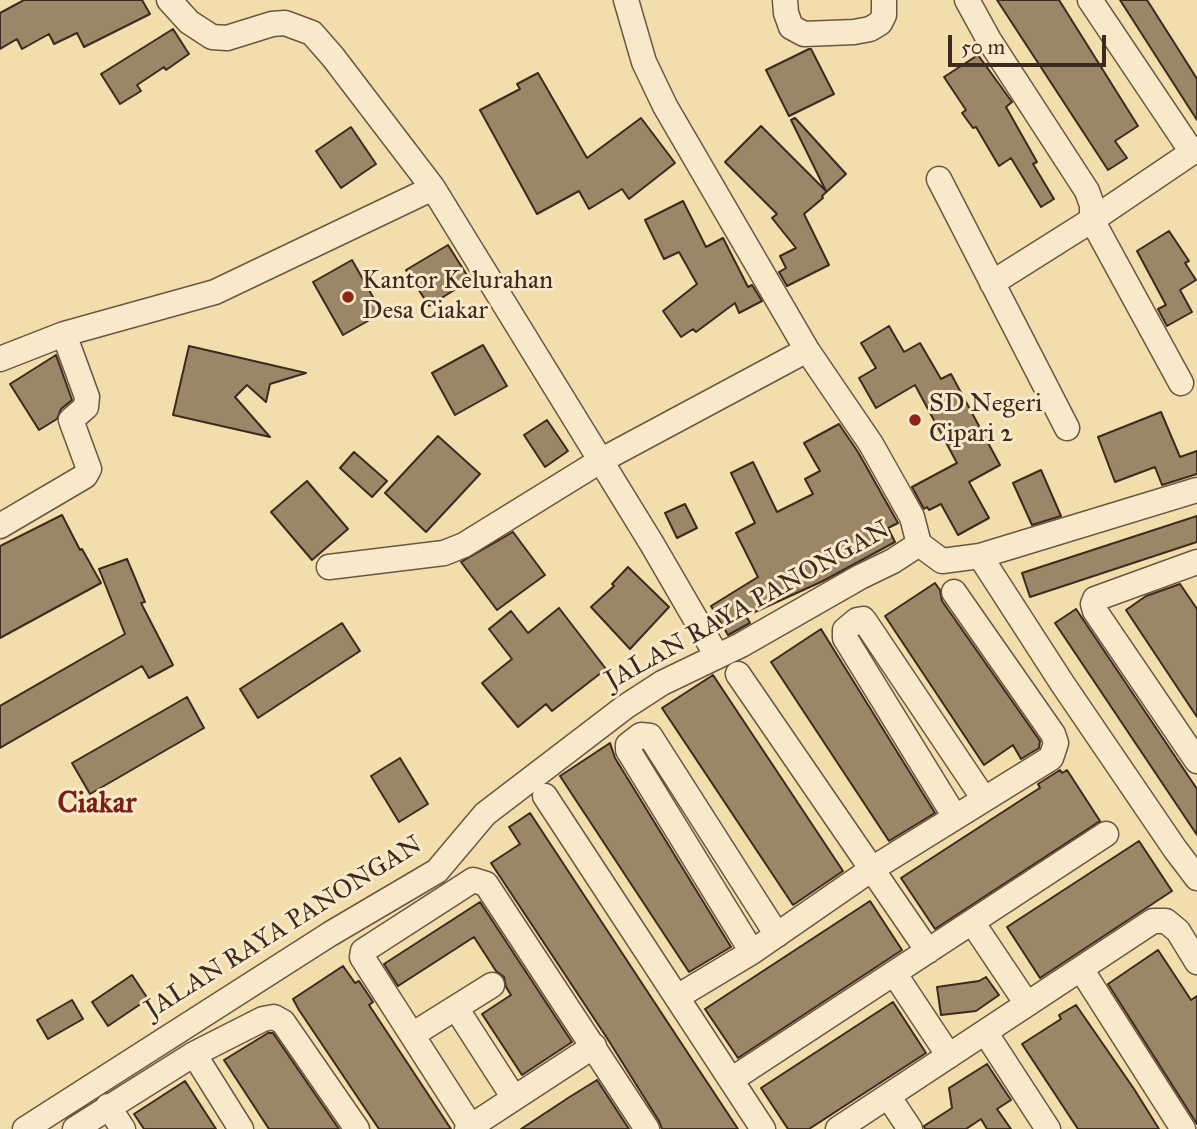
<!DOCTYPE html>
<html>
<head>
<meta charset="utf-8">
<style>
  body { margin:0 }
  #map { position:relative; width:1197px; height:1129px; overflow:hidden; background:#f2ddac; font-family:"IM FELL Great Primer",serif }
  canvas { display:block }
  .scale { position:absolute; left:948px; top:35px; width:158px; height:32px; box-sizing:border-box; border:4px solid #3c2a1e; border-top:0; padding-left:9px; font-size:21px; line-height:24px; white-space:nowrap; color:#3c2a1e; -webkit-text-stroke:5px #f7e9c9; paint-order:stroke }
</style>
</head>
<body>
<div id="map">
<canvas width="1197" height="1129"></canvas>
<div class="scale">50 m</div>
</div>
<script>
const g = document.querySelector('canvas').getContext('2d');
g.lineJoin = 'round';
function paint(path, color) { g.fillStyle = color; g.fill(path, 'evenodd'); }
const poly = rows => new Path2D(rows.map(r => 'M' + r).join(''));
function strokePath(path, color, width, dash) { g.strokeStyle = color; g.lineWidth = width; g.lineCap = dash ? 'butt' : 'round'; g.setLineDash(dash || []); g.stroke(path); }
function drawText(font, color, halo, rows, align = 'center') {
  g.font = font + ' "IM FELL Great Primer",serif'; g.lineWidth = 6; g.setLineDash([]); g.textBaseline = 'middle'; g.strokeStyle = halo; g.fillStyle = color; for (const [text, x, y, turn = 0] of rows) {
    g.save(); g.translate(x, y); g.rotate((+turn || 0) * Math.PI / 180); g.textAlign = isNaN(turn) ? turn : align; if (halo) g.strokeText(text, 0, 0); g.fillText(text, 0, 0); g.restore();
  }
}
const building = poly([
  [24,0,142,0,150,14,84,47,77,33,54,44,49,34,22,49,17,39,0,49,0,13,24,0],
  [997,0,1059,0,1138,126,1115,141,1127,158,1108,170,997,0],
  [1120,0,1147,0,1182,55,1197,79,1197,120,1120,0],
  [173,29,189,54,166,70,164,67,137,85,141,91,120,104,101,74,173,29],
  [809,49,811,49,834,94,789,116,766,70,809,49],
  [978,55,1012,102,1006,107,1037,162,1033,164,1054,199,1041,207,1011,158,999,166,976,127,973,128,962,113,966,110,944,77,978,55],
  [538,73,587,158,641,118,675,163,629,199,622,189,589,209,579,191,537,214,480,110,520,89,517,84,538,73],
  [795,118,846,174,822,196,823,198,804,214,829,265,787,286,779,272,786,268,780,256,796,248,772,218,777,214,725,162,761,126,826,191,791,120,795,118],
  [351,127,376,164,341,188,316,151,351,127],
  [683,201,706,247,723,238,748,287,752,285,762,301,739,313,735,303,696,332,693,329,681,337,663,311,697,284,679,252,664,259,645,220,683,201],
  [1169,231,1189,261,1185,263,1196,280,1180,290,1192,312,1167,326,1158,309,1166,305,1137,251,1169,231],
  [448,245,470,280,429,306,406,270,448,245],
  [352,260,382,313,343,335,313,282,352,260],
  [889,326,904,352,920,343,941,379,951,374,1000,465,969,482,989,518,958,535,941,504,929,510,927,507,924,509,912,487,957,463,915,385,876,408,859,378,876,368,861,343,889,326],
  [483,345,507,386,455,415,432,373,483,345],
  [189,346,306,373,270,384,266,402,247,385,235,397,270,437,173,415,189,346],
  [56,355,72,400,61,409,57,419,39,430,10,384,56,355],
  [1161,412,1180,457,1197,451,1197,474,1162,485,1155,467,1115,482,1098,437,1161,412],
  [547,420,568,451,545,467,524,435,547,420],
  [839,424,858,452,898,523,888,528,895,542,823,581,746,616,750,623,728,635,711,606,758,577,736,533,755,523,731,473,753,462,777,512,813,494,805,479,820,471,804,443,839,424],
  [438,436,480,474,426,532,385,493,438,436],
  [354,452,387,481,372,497,340,468,354,452],
  [1041,470,1061,516,1032,525,1013,483,1041,470],
  [307,481,348,529,312,560,271,512,307,481],
  [685,504,697,528,677,538,665,513,685,504],
  [62,515,80,550,82,549,101,583,0,638,0,546,62,515],
  [1197,516,1197,542,1030,597,1022,573,1197,516],
  [513,532,545,575,497,610,461,562,513,532],
  [127,559,145,602,141,603,173,665,149,678,142,666,0,748,0,706,125,634,99,569,127,559],
  [628,567,669,607,630,649,591,607,614,586,612,584,628,567],
  [935,583,940,590,942,601,1040,741,1039,748,1021,759,1013,745,984,765,885,616,935,583],
  [1180,584,1197,609,1197,717,1126,610,1146,596,1180,584],
  [559,608,606,669,552,711,546,704,518,727,482,683,512,659,489,629,511,611,528,633,559,608],
  [1076,609,1197,789,1197,835,1055,623,1076,609],
  [342,623,360,651,258,718,240,689,342,623],
  [821,629,935,813,889,841,771,662,821,629],
  [713,675,843,871,793,905,662,708,713,675],
  [187,697,204,728,90,794,72,763,187,697],
  [610,743,615,758,731,947,689,972,560,776,610,743],
  [400,758,428,804,399,822,371,776,400,758],
  [1060,770,1062,773,1067,770,1100,821,935,929,901,878,1035,791,1040,788,1038,784,1060,770],
  [530,813,695,1064,738,1129,662,1129,659,1121,607,1038,491,863,520,844,509,827,530,813],
  [1139,841,1172,891,1040,978,1007,927,1139,841],
  [870,901,902,950,738,1058,705,1009,870,901],
  [480,902,572,1042,522,1075,482,1014,511,995,506,987,504,977,496,971,474,937,398,986,384,964,480,902],
  [1158,950,1191,1000,1197,996,1197,1124,1108,984,1158,950],
  [343,966,355,983,359,981,373,1002,369,1005,451,1129,379,1129,299,1010,293,999,343,966],
  [132,975,148,999,108,1026,92,1002,132,975],
  [986,977,999,995,976,1011,941,1015,937,987,979,981,986,977],
  [72,1000,83,1019,48,1039,37,1020,72,1000],
  [893,1002,926,1053,809,1129,788,1129,761,1088,893,1002],
  [1076,1005,1134,1089,1159,1129,1078,1129,1022,1044,1061,1019,1059,1015,1076,1005],
  [268,1033,273,1033,339,1129,269,1129,224,1060,268,1033],
  [987,1064,1011,1100,997,1109,1011,1129,987,1129,981,1119,966,1129,925,1129,924,1126,952,1108,949,1088,987,1064],
  [597,1080,629,1129,521,1129,568,1098,597,1080],
  [185,1081,216,1129,144,1129,134,1114,185,1081]
]);
paint(building, '#9b8768');
strokePath(building, '#3c2a1e', 2);
const minor = poly([
  [169,0,189,22,212,37,227,38,272,24,285,23,312,33,333,57,433,188,652,544,717,656],
  [626,0,644,62,665,106,807,350,871,444,912,517,919,544,942,561,980,556,1197,490],
  [785,0,786,13,791,27,804,34,854,32,870,29,880,23,884,15,884,0],
  [967,0,989,40,1087,191,1092,205,1092,220,1181,383],
  [1090,0,1192,152],
  [939,179,1067,428],
  [992,283,1092,220,1197,149],
  [0,359,64,334,215,292,433,188],
  [0,526,85,476,89,469,71,420,86,407,87,397,64,334],
  [980,556,1062,683,1175,849,1197,878],
  [1197,562,1095,599,1093,604,1095,611,1197,761],
  [329,567,444,553,464,545,600,461,807,350],
  [738,674,928,951],
  [545,796,763,1129],
  [955,817,845,638,845,630,857,620,863,619,866,623,984,799],
  [972,922,1027,1004],
  [752,952,628,750,628,745,641,735,650,736,777,935],
  [1081,969,1183,1129],
  [894,973,949,1056],
  [677,997,752,952,872,869,1051,758,1056,743,1053,734,954,592],
  [456,1008,514,1098],
  [985,1032,1048,1129],
  [412,1035,492,985],
  [194,1054,241,1129],
  [731,1080,1106,834],
  [888,1096,910,1129],
  [108,1106,123,1129],
  [471,1127,362,957,363,951,473,880,486,884,647,1129],
  [25,1129,330,934,437,871,485,814,625,707,662,683,741,645,860,577,893,561,919,544],
  [75,1129,194,1054,263,1019,274,1017,283,1022,357,1129],
  [467,1129,594,1046],
  [838,1129,1153,921,1166,921,1178,931,1197,962]
]);
strokePath(minor, '#6a5742', 27);
strokePath(minor, '#f7e9c9', 24);
for (const [x, y, r, color] of [
  [348,297,7,"#8f2418"],
  [915,420,7,"#8f2418"]
]) { const dot = new Path2D(); dot.arc(x, y, r, 0, 2 * Math.PI); g.fillStyle = color; g.fill(dot); strokePath(dot, '#f7e9c9', 2.5); }
drawText('26px', '#3c2a1e', '#f7e9c9', [
  ["Kantor Kelurahan",362,282],
  ["Desa Ciakar",362,312],
  ["SD Negeri",929,405],
  ["Cipari 2",929,435]
], 'left');
drawText('26px', '#3c2a1e', '#f7e9c9', [
  ["JALAN RAYA PANONGAN",748,606,-29],
  ["JALAN RAYA PANONGAN",284,928,-32]
]);
drawText('bold 30px', '#7a1f14', '#f7e9c9', [
  ["Ciakar",97,805]
]);
</script>
</body>
</html>
